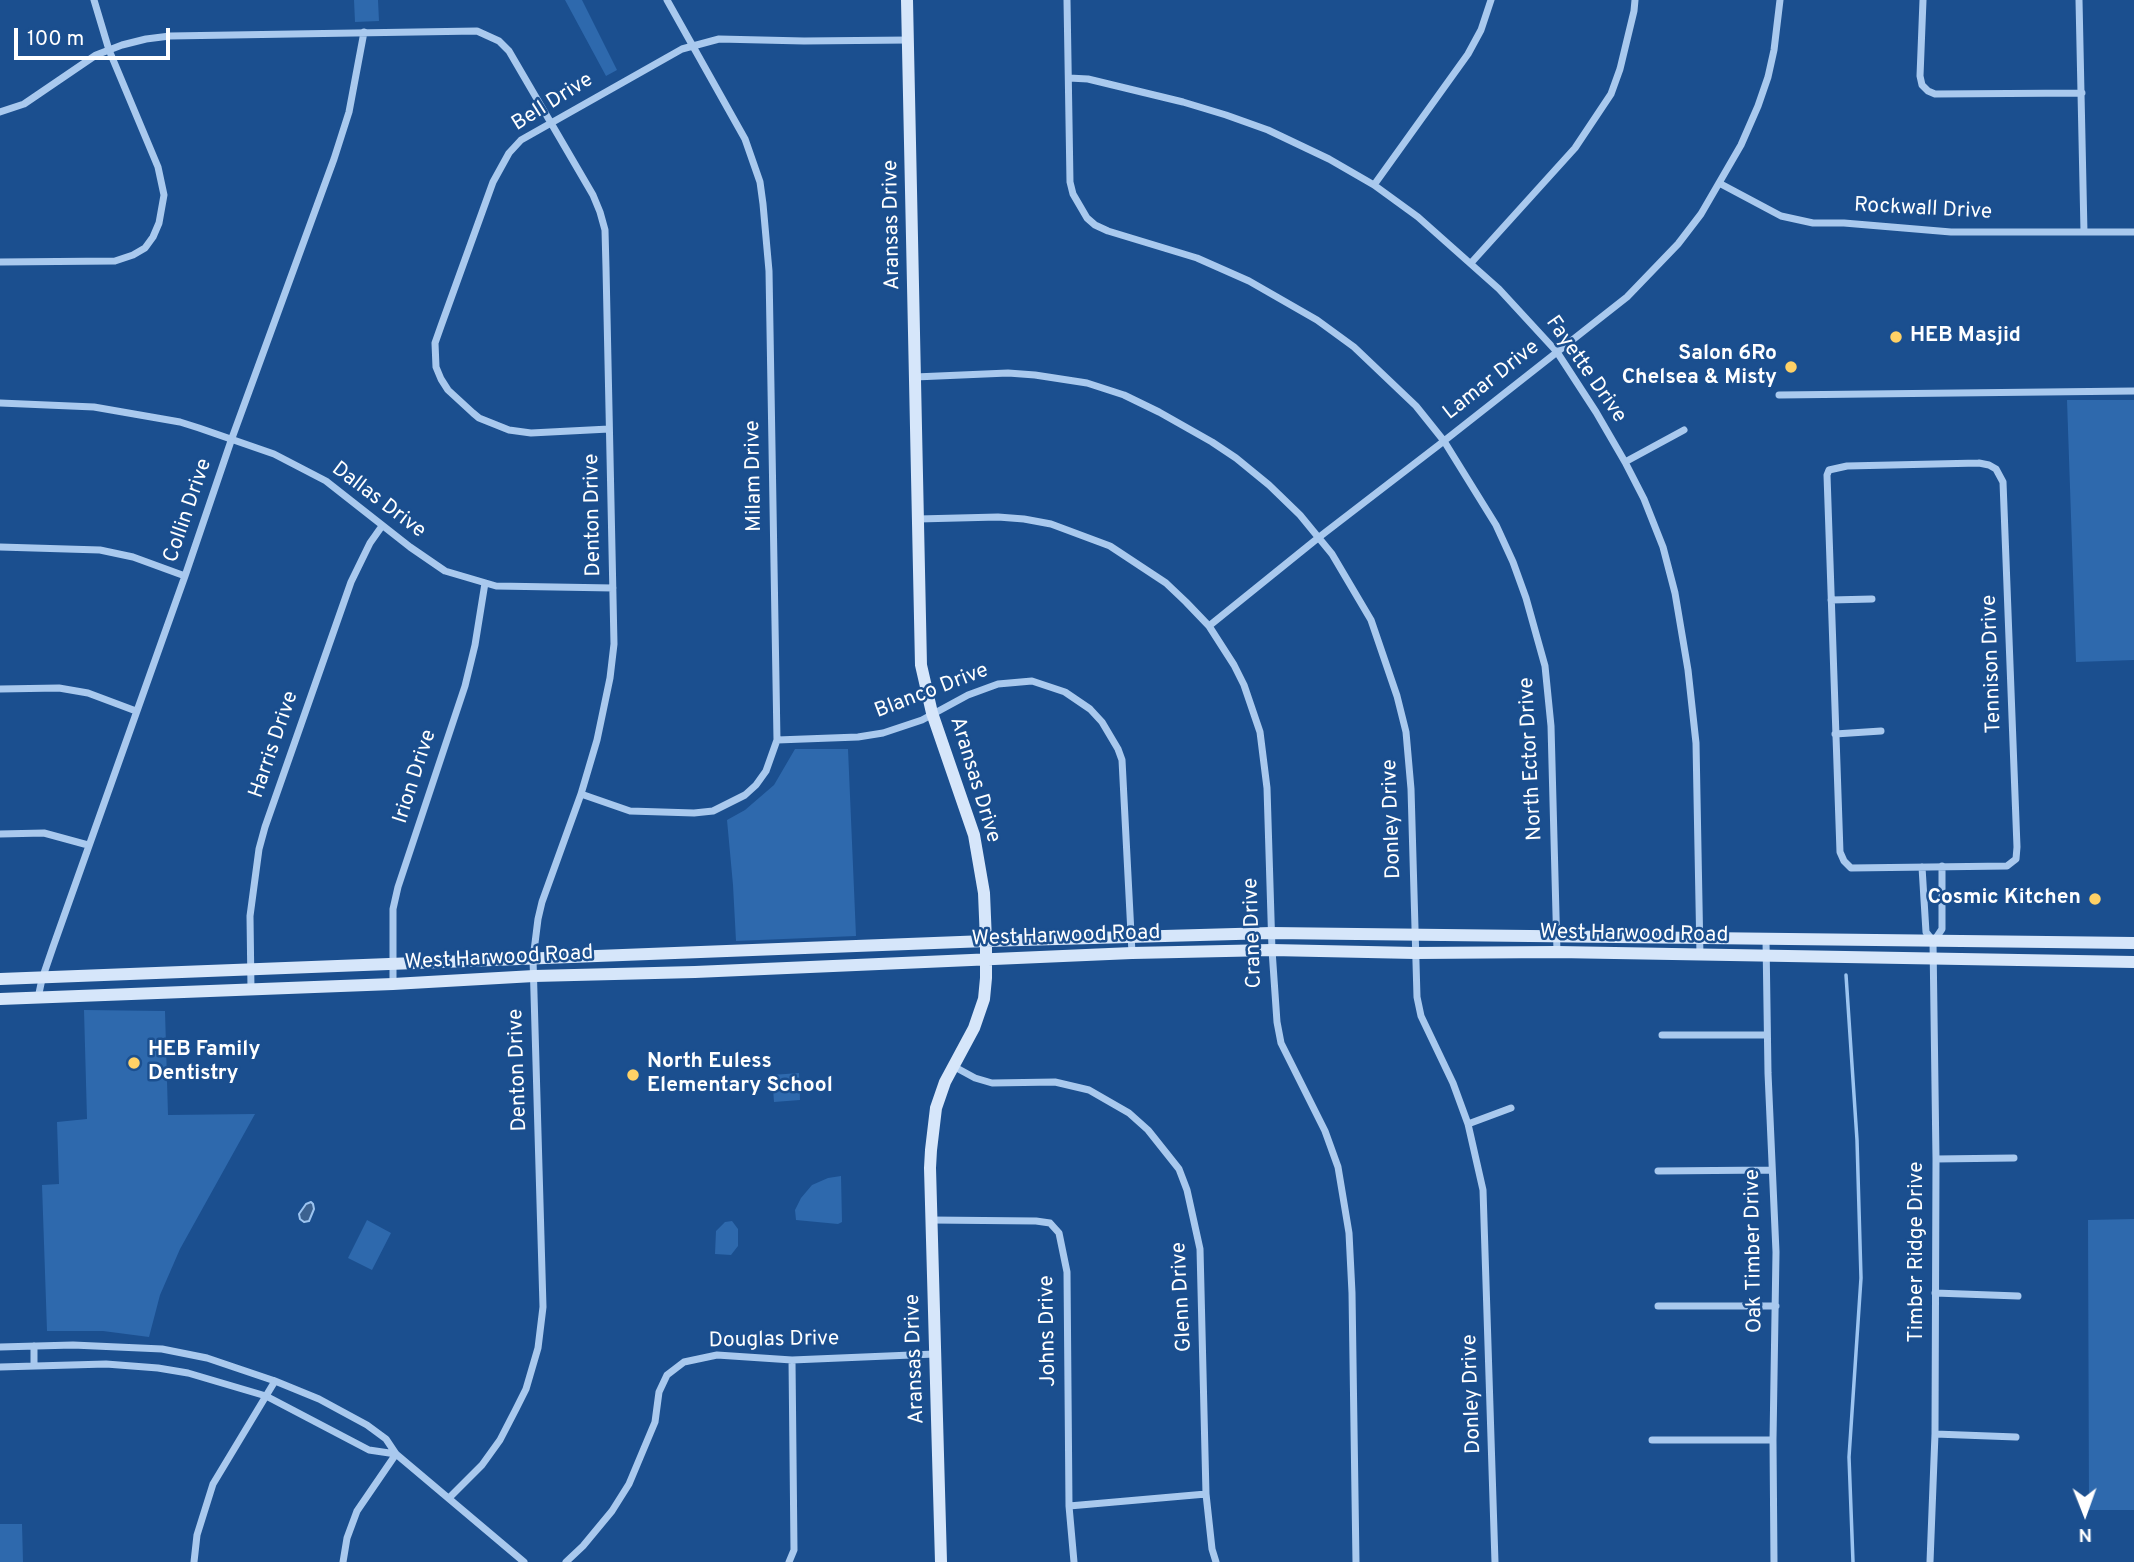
<!DOCTYPE html>
<html>
<head>
<meta charset="utf-8">
<style>
  body { margin:0 }
  #map { position:relative; width:2134px; height:1562px; overflow:hidden; background:#1b4f8f; font-family:Overpass,sans-serif }
  canvas { display:block }
  .north { position:absolute; left:2050px; top:1478px; width:70px; height:70px; -webkit-text-stroke:5px #1b4f8f; paint-order:stroke; rotate:179deg; font-size:19px; font-weight:700; line-height:28px; text-align:center; color:#fff }
  .north::after { content:''; display:block; margin:auto; width:24px; height:32px; background:#fff; clip-path:polygon(50% 0,100% 100%,50% 72%,0 100%) }
  .scale { position:absolute; left:14px; top:28px; width:156px; height:32px; box-sizing:border-box; border:4px solid #fff; border-top:0; padding-left:9px; font-size:21px; line-height:24px; white-space:nowrap; color:#fff; -webkit-text-stroke:5px #1b4f8f; paint-order:stroke }
</style>
</head>
<body>
<div id="map">
<canvas width="2134" height="1562"></canvas>
<div class="north">N</div>
<div class="scale">100 m</div>
</div>
<script>
const g = document.querySelector('canvas').getContext('2d');
g.lineJoin = 'round';
function paint(path, color) { g.fillStyle = color; g.fill(path, 'evenodd'); }
const poly = rows => new Path2D(rows.map(r => 'M' + r).join(''));
function strokePath(path, color, width, dash) { g.strokeStyle = color; g.lineWidth = width; g.lineCap = dash ? 'butt' : 'round'; g.setLineDash(dash || []); g.stroke(path); }
function drawText(font, color, halo, rows, align = 'center') {
  g.font = font + ' Overpass,sans-serif'; g.lineWidth = 5; g.setLineDash([]); g.textBaseline = 'middle'; g.strokeStyle = halo; g.fillStyle = color; for (const [text, x, y, turn = 0] of rows) {
    g.save(); g.translate(x, y); g.rotate((+turn || 0) * Math.PI / 180); g.textAlign = isNaN(turn) ? turn : align; if (halo) g.strokeText(text, 0, 0); g.fillText(text, 0, 0); g.restore();
  }
}
paint(poly([
  [354,0,378,0,379,21,355,22],
  [565,0,582,0,617,70,606,76],
  [2067,400,2134,400,2134,660,2076,662],
  [795,749,848,749,856,936,736,941,733,885,727,820,745,810,774,785],
  [84,1010,165,1011,168,1115,255,1114,180,1249,160,1295,149,1337,103,1331,47,1331,42,1185,59,1184,57,1122,87,1119],
  [799,1073,800,1100,774,1102,772,1075],
  [841,1176,842,1222,838,1224,796,1220,795,1210,801,1198,812,1185,828,1178],
  [2134,1219,2134,1510,2089,1510,2088,1220],
  [367,1220,391,1233,372,1270,348,1258],
  [732,1221,738,1229,738,1246,731,1255,715,1254,716,1231,725,1222],
  [22,1524,23,1562,0,1562,0,1524]
]), '#2e69ad');
const water = poly([
  [311,1202,313,1204,314,1209,309,1221,304,1222,300,1219,299,1214,306,1204,311,1202]
]);
paint(water, '#3c6290');
strokePath(water, '#9cc4f0', 2);
strokePath(poly([
  [1846,975,1857,1140,1861,1278,1849,1457,1853,1562]
]), '#9cc4f0', 3.5);
strokePath(poly([
  [1067,0,1070,182,1073,194,1087,218,1095,225,1108,231,1197,258,1249,281,1317,320,1354,347,1416,406,1444,441,1496,525,1513,562,1526,598,1545,666,1551,726,1557,952],
  [1923,0,1920,76,1922,85,1928,91,1935,94,2082,93],
  [2079,0,2084,232],
  [1069,78,1088,79,1183,102,1226,115,1268,130,1329,159,1374,185,1418,217,1499,289,1557,352,1596,412,1625,462,1644,499,1663,547,1675,593,1688,670,1696,743,1700,956],
  [0,112,24,104,96,55,122,45,146,39,170,36,477,31,499,41,509,51,593,195,600,212,605,230,606,268,614,644,610,678,597,740,581,794,542,902,538,919,533,959,543,1307,538,1348,526,1389,516,1409,500,1440,482,1465,449,1498],
  [1719,183,1781,216,1813,223,1844,223,1951,232,2134,232],
  [1374,185,1468,54,1481,30,1491,0],
  [0,262,115,261,133,255,145,248,153,237,159,223,164,195,158,167,109,50,94,0],
  [1471,263,1575,148,1611,94,1620,69,1634,11,1635,0],
  [915,377,1008,373,1035,375,1087,383,1124,395,1159,412,1212,442,1236,458,1269,485,1300,515,1332,554,1371,620,1397,696,1406,732,1411,789,1417,997,1421,1016,1453,1083,1468,1124,1483,1190,1495,1562],
  [1779,395,2134,391],
  [0,403,94,407,180,422,199,428,274,454,326,481,410,547,445,571,496,586,613,588],
  [609,429,531,433,509,430,479,418,473,413,448,390,441,379,436,367,435,343,441,326,493,182,509,153,521,140,682,49,693,46,719,39,804,41,909,40],
  [1625,462,1684,430],
  [1979,463,1989,465,1996,469,2003,482,2017,847,2016,859,2007,866,1851,868,1844,861,1840,852,1827,475,1829,470,1847,466,1979,463],
  [918,519,998,517,1024,519,1051,524,1110,546,1166,583,1186,602,1209,626,1234,665,1244,685,1260,732,1267,788,1272,950,1277,1022,1281,1043,1325,1131,1338,1167,1349,1233,1352,1293,1356,1562],
  [0,547,100,550,133,557,185,576],
  [1831,600,1872,599],
  [1209,626,1318,538,1444,441,1627,297,1678,244,1701,214,1719,183,1741,145,1758,106,1768,77,1774,50,1780,0],
  [0,689,59,688,88,693,136,711],
  [1835,734,1881,731],
  [777,740,858,737,883,733,922,720,968,695,998,684,1032,681,1065,692,1090,709,1102,722,1118,749,1122,760,1132,953],
  [581,794,630,811,694,813,713,811,745,795,756,785,766,771,777,740,769,271,763,204,760,182,745,139,667,0],
  [0,834,44,833,88,845],
  [1922,867,1926,932,1933,941],
  [1766,940,1768,1073,1776,1252,1773,1440,1774,1562],
  [1934,941,1942,929,1942,866],
  [393,984,393,909,398,887,465,686,475,645,485,583],
  [251,989,250,916,259,849,265,827,351,582,370,543,382,526],
  [38,998,42,979,53,947,185,576,232,438,334,159,349,112,364,32],
  [1662,1035,1767,1035],
  [953,1066,975,1078,992,1083,1055,1082,1089,1090,1129,1113,1148,1130,1179,1169,1187,1190,1200,1249,1206,1494,1212,1549,1216,1562],
  [1468,1124,1511,1108],
  [1936,1159,2014,1158],
  [1658,1171,1771,1170],
  [931,1220,1036,1221,1050,1223,1059,1233,1067,1272,1069,1506,1074,1562],
  [1935,1293,2018,1296],
  [1658,1306,1776,1306],
  [34,1346,34,1365],
  [0,1347,73,1345,162,1349,207,1358,275,1381,319,1399,367,1425,386,1439,396,1454,524,1562],
  [0,1367,106,1364,158,1368,188,1373,266,1396,369,1450,396,1454],
  [1935,1434,2016,1437],
  [1652,1440,1773,1440],
  [1069,1506,1206,1494],
  [194,1562,197,1535,213,1484,275,1381],
  [343,1562,347,1538,357,1511,396,1454],
  [566,1562,583,1546,612,1511,629,1484,655,1422,659,1392,667,1375,684,1362,717,1355,792,1360,935,1354],
  [789,1562,794,1550,792,1360],
  [1930,1562,1935,1434,1936,1159,1933,941]
]), '#a9c9ee', 7);
strokePath(poly([
  [907,0,921,665,932,713,974,835,984,893,986,941,986,978,984,999,974,1028,945,1082,936,1108,931,1150,930,1168,941,1562],
  [0,979,986,941,1271,933,2134,943],
  [0,999,393,984,534,976,695,972,1132,953,1272,950,1415,953,1557,952,2134,962]
]), '#d6e6fa', 12);
for (const [x, y, r, color] of [
  [1896,337,7,"#ffd166"],
  [1791,367,7,"#ffd166"],
  [2095,899,7,"#ffd166"],
  [134,1063,7,"#ffd166"],
  [633,1075,7,"#ffd166"]
]) { const dot = new Path2D(); dot.arc(x, y, r, 0, 2 * Math.PI); g.fillStyle = color; g.fill(dot); strokePath(dot, '#1b4f8f', 2.5); }
drawText('21px', '#fff', '#1b4f8f', [
  ["Bell Drive",553,103,-32],
  ["Rockwall Drive",1923,210,3],
  ["Aransas Drive",893,225,-91],
  ["Fayette Drive",1585,370,55],
  ["Lamar Drive",1492,381,-38],
  ["Milam Drive",755,476,-91],
  ["Dallas Drive",378,501,37],
  ["Collin Drive",189,511,-71],
  ["Denton Drive",594,515,-91],
  ["Tennison Drive",1993,664,-92],
  ["Blanco Drive",932,692,-21],
  ["Harris Drive",275,745,-71],
  ["North Ector Drive",1532,759,-93],
  ["Irion Drive",416,777,-72],
  ["Aransas Drive",974,780,73],
  ["Donley Drive",1393,819,-92],
  ["Crane Drive",1254,933,-92],
  ["West Harwood Road",1634,935,1],
  ["West Harwood Road",1066,937,-2],
  ["West Harwood Road",499,959,-3],
  ["Denton Drive",519,1070,-92],
  ["Oak Timber Drive",1755,1251,-91],
  ["Timber Ridge Drive",1918,1252,-90],
  ["Glenn Drive",1183,1297,-93],
  ["Johns Drive",1049,1331,-91],
  ["Douglas Drive",774,1341,-1],
  ["Aransas Drive",916,1359,-92],
  ["Donley Drive",1473,1394,-92]
]);
drawText('bold 21px', '#fff', '#1b4f8f', [
  ["HEB Masjid",1910,337],
  ["Salon 6Ro",1777,355,"right"],
  ["Chelsea & Misty",1777,379,"right"],
  ["Cosmic Kitchen",2081,899,"right"],
  ["HEB Family",148,1051],
  ["Dentistry",148,1075],
  ["North Euless",647,1063],
  ["Elementary School",647,1087]
], 'left');
</script>
</body>
</html>
